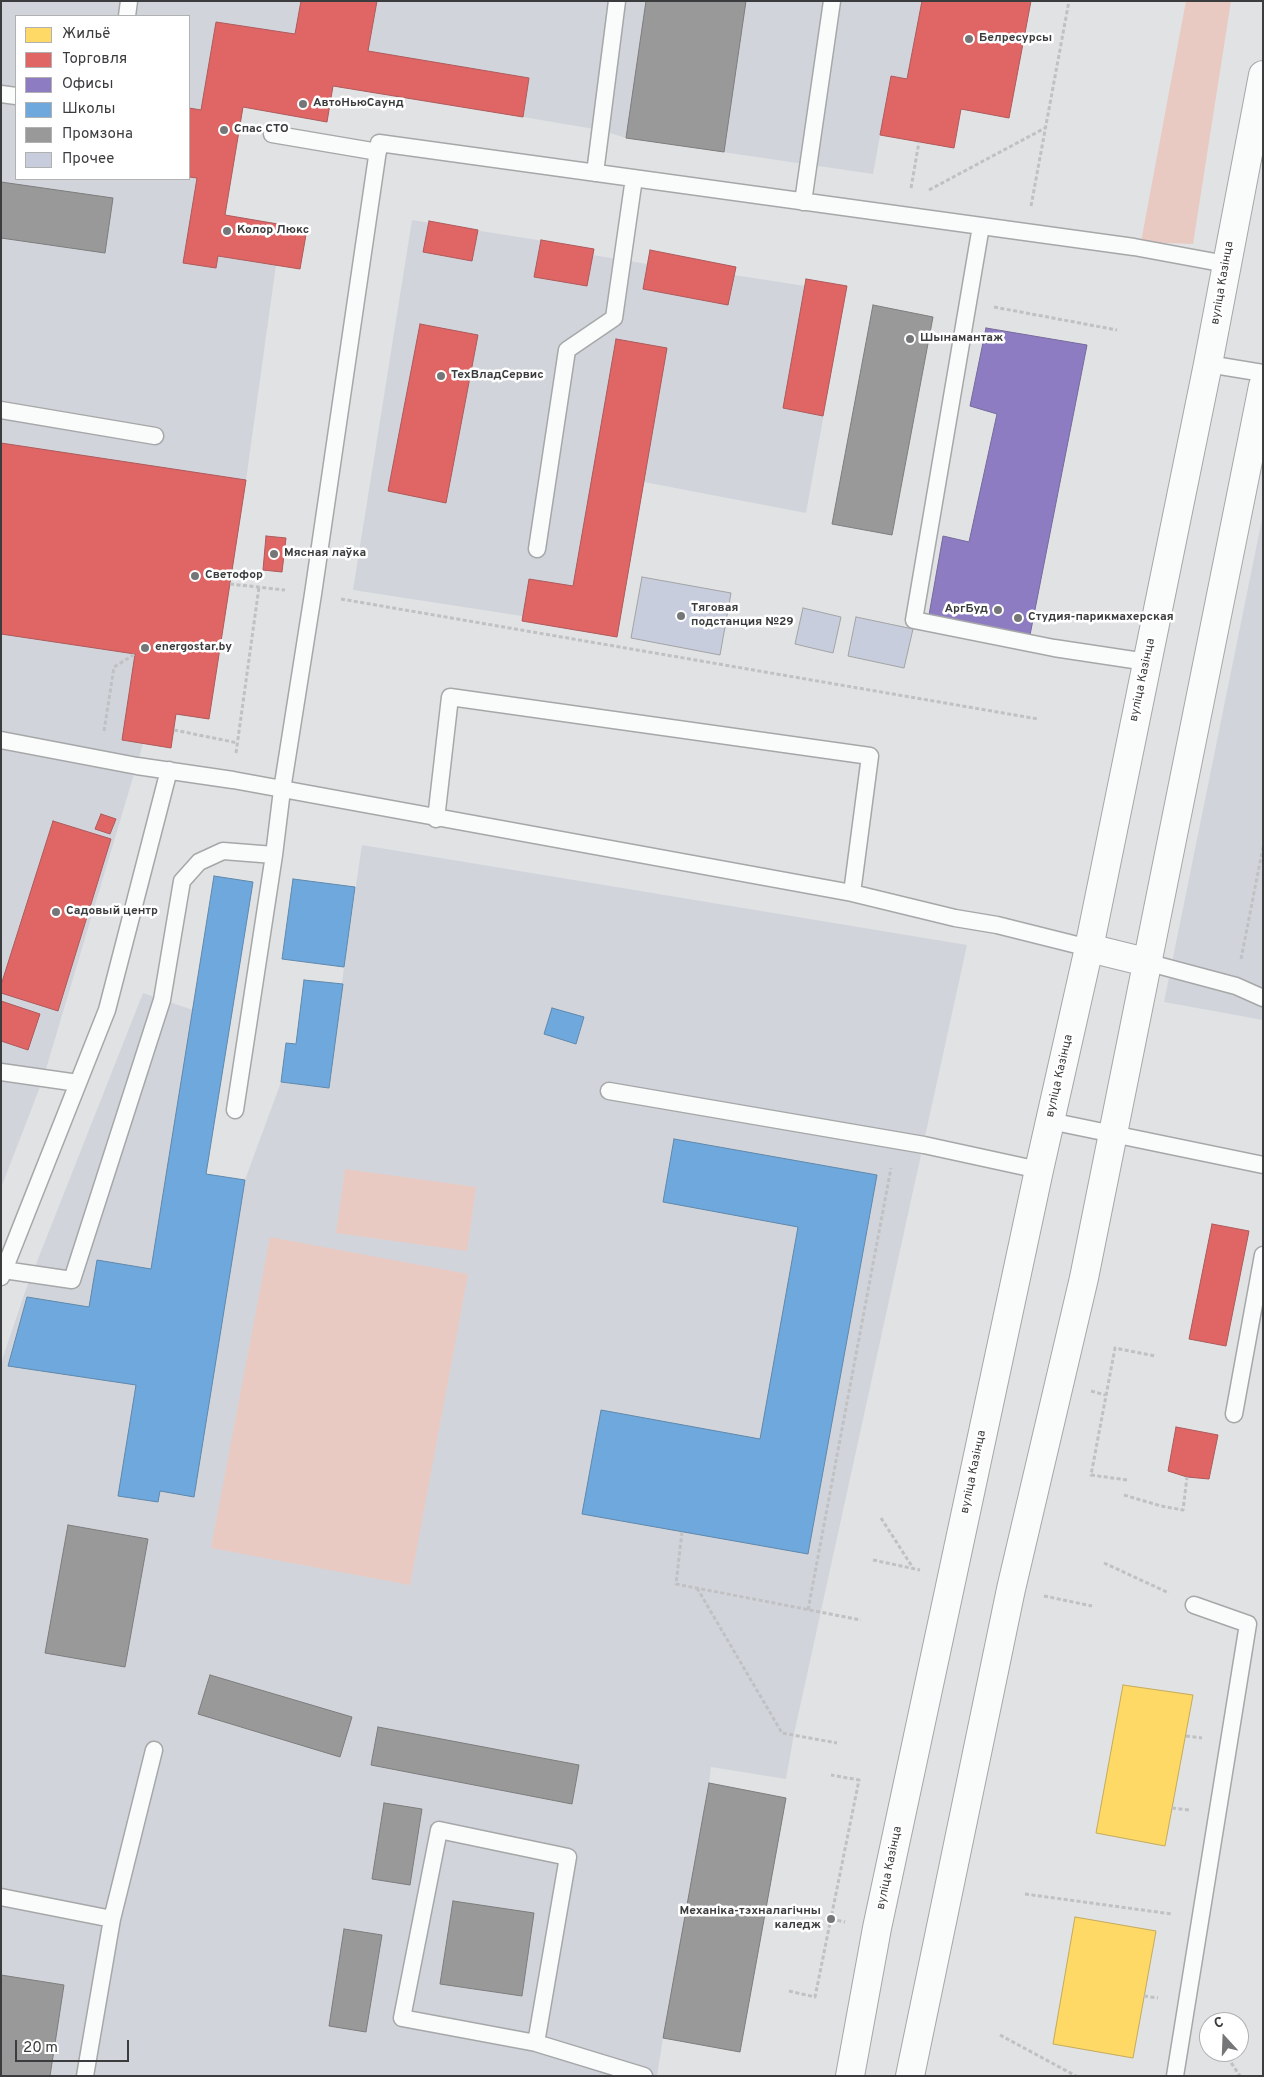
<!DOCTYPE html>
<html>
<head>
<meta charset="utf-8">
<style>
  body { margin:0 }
  #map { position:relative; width:1264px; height:2077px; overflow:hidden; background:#e0e2e4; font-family:Overpass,sans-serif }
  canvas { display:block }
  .frame { position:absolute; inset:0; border:2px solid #3b3c3d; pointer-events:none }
  .legend { position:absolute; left:15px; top:15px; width:175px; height:165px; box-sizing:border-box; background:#fff; border:1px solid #b1b1b1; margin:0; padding:6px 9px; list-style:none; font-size:15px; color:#3b3c3d }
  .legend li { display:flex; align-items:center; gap:10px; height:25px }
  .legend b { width:25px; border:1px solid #b1b1b1 }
  .north { position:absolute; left:1199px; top:2012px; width:50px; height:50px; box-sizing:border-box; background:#fff; border:1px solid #b1b1b1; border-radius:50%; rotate:340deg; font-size:14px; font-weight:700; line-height:20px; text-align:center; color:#3b3c3d }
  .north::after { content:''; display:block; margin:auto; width:18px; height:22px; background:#757677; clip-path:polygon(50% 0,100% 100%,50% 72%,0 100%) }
  .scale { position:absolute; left:15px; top:2040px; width:114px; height:22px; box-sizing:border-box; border:2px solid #3b3c3d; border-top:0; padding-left:6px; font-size:15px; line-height:18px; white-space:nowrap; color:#3b3c3d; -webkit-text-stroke:4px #fff; paint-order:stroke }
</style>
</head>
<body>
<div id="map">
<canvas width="1264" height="2077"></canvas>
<div class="frame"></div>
<ul class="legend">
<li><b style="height:14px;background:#ffd966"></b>Жильё</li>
<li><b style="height:14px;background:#e06666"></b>Торговля</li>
<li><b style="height:14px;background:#8e7cc3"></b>Офисы</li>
<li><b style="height:14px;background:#6fa8dc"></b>Школы</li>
<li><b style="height:14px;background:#999"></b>Промзона</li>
<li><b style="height:14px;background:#c7cddc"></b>Прочее</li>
</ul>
<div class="north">С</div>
<div class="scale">20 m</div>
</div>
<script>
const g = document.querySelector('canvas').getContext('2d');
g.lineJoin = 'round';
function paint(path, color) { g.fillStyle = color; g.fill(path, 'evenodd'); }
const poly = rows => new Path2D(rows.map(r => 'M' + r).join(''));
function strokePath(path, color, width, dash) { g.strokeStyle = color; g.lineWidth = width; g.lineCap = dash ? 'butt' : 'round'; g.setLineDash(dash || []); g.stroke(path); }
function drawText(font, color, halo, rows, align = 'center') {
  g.font = font + ' Overpass,sans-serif'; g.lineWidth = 5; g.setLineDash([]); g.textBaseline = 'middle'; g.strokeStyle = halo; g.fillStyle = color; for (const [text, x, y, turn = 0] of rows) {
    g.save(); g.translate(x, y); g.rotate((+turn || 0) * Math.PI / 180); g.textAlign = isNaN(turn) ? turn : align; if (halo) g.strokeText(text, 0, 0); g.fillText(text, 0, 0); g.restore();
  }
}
paint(poly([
  [1,1,301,1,295,34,216,22,201,110,189,108,189,16,16,16,16,179,197,178,216,268,218,256,276,265,246,480,209,719,176,715,171,748,143,744,43,1079,1,1188],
  [377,1,922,1,907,79,891,76,873,174,626,138,600,130,523,117,529,78,368,51],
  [412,220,594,249,593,255,647,264,650,250,736,267,734,275,805,286,847,286,806,513,644,482,617,637,522,621,522,616,353,590],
  [1263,514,1263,1020,1164,1002],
  [362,845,967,945,794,1734,786,1779,711,1767,709,1783,786,1798,740,2052,663,2038,657,2076,1,2076,1,1363,25,1292,143,993,193,1010,214,876,253,882,206,1174,245,1180,281,1082,329,1088,344,967]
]), '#d1d5db');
paint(poly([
  [1186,1,1231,1,1193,244,1141,242],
  [345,1169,476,1187,467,1251,336,1233],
  [270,1237,468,1274,410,1585,211,1548]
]), '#e9cac3');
const homes = poly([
  [1123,1685,1193,1695,1165,1846,1096,1833,1123,1685],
  [1075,1917,1156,1931,1133,2058,1053,2044,1075,1917]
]);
paint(homes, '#ffd966');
strokePath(homes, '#c4aa5a', 1);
const shops = poly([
  [301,1,377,1,368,51,529,78,523,117,333,86,327,122,243,107,225,215,307,229,300,269,218,256,216,268,183,263,197,178,189,177,189,108,201,110,216,22,295,34,301,1],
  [922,1,1031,1,1009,118,961,109,954,148,880,135,891,76,907,79,922,1],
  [429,221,478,230,472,261,423,252,429,221],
  [541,240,594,249,587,286,534,277,541,240],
  [650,250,736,267,728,305,643,289,650,250],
  [806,279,847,286,823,416,783,408,806,279],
  [420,324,478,335,446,503,388,491,420,324],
  [616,339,667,348,617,637,522,621,529,579,573,586,616,339],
  [1,443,246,480,209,719,176,714,171,748,122,740,135,654,1,634,1,443],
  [266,536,286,538,282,572,263,570,266,536],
  [101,814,116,819,110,834,95,829,101,814],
  [53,821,111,839,58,1011,1,993,1,985,53,821],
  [1,1001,40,1014,28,1050,1,1041,1,1001],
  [1212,1224,1249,1231,1226,1346,1189,1339,1212,1224],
  [1176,1427,1218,1435,1209,1479,1187,1477,1168,1471,1176,1427]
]);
paint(shops, '#e06666');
strokePath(shops, '#ae595a', 1);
const offices = poly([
  [986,328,1087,345,1030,635,929,615,943,536,969,542,997,414,970,406,986,328]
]);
paint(offices, '#8e7cc3');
strokePath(offices, '#75699b', 1);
const schools = poly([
  [214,876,253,882,206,1174,245,1180,194,1497,160,1491,158,1502,118,1496,136,1385,8,1366,27,1297,89,1307,97,1260,151,1269,214,876],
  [293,879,355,887,344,967,282,959,293,879],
  [304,980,343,984,329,1088,281,1082,286,1043,296,1044,304,980],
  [552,1008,584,1017,576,1044,544,1034,552,1008],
  [674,1139,877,1175,808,1554,582,1514,601,1410,760,1439,798,1227,663,1202,674,1139]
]);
paint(schools, '#6fa8dc');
strokePath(schools, '#5f88ac', 1);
const industry = poly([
  [646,1,746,1,724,152,626,138,646,1],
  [1,182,113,198,105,253,1,238,1,182],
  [873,305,933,317,892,535,832,524,873,305],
  [68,1525,148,1539,125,1667,45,1653,68,1525],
  [210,1675,352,1717,340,1757,198,1714,210,1675],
  [378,1727,579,1765,572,1804,371,1765,378,1727],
  [709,1783,786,1798,740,2052,663,2038,709,1783],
  [384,1803,422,1809,410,1885,372,1879,384,1803],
  [453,1901,534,1913,522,1996,440,1984,453,1901],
  [344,1929,382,1935,366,2032,329,2026,344,1929],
  [1,1975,64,1985,50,2076,1,2076,1,1975]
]);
paint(industry, '#999');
strokePath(industry, '#7d7d7d', 1);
const building = poly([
  [642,577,731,593,720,655,631,638,642,577],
  [803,608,841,617,833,653,795,644,803,608],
  [856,617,913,629,904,668,848,656,856,617]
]);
paint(building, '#c7cddc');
strokePath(building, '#a2a3a4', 1);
const service = poly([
  [127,16,129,1],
  [1,94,16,96],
  [272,134,378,152],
  [595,173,617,1],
  [803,202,832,1],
  [981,226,914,620,1054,648,1147,662],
  [1208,364,1263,373],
  [1,410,155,436],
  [537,549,567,350,614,318,634,178],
  [1,740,137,766,233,780,852,893,955,918,997,925,1089,948],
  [436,819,450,697,870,756,852,893],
  [1146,962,1236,986,1263,998],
  [1,1072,78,1083],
  [609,1091,924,1145,1039,1170],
  [235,1110,274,855],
  [1050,1121,1263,1165],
  [1,1269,4,1270,107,1010,169,770],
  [1,1277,4,1270,72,1280,162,1000,182,881,199,862,223,851,274,855,282,790,313,594,379,143,1134,247,1226,264],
  [1234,1414,1263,1255],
  [1,1897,112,1919],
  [536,2043,568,1857,439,1830,402,2018,536,2043,644,2076],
  [85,2076,112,1919,154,1750],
  [1175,2076,1248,1624,1194,1605]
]);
const minor = poly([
  [1089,948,1146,962]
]);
const secondary = poly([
  [850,2076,877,1928,1039,1170,1089,948,1208,364,1263,75],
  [910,2076,1011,1589,1084,1278,1263,386]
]);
strokePath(service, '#a6a7a8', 19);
strokePath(minor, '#a6a7a8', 30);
strokePath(secondary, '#a6a7a8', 30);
strokePath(poly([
  [911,188,919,142],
  [929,190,1045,128],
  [1031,206,1069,1],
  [994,307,1117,330],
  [230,584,285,590],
  [341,599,1038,719],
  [174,730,238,743],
  [104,731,114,667,135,654],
  [236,753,259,587],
  [1241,959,1263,847],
  [1091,1391,1105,1395],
  [1127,1480,1091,1475,1115,1348,1155,1356],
  [1124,1495,1161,1506,1183,1510,1187,1477],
  [881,1518,913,1568],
  [682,1532,676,1584,861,1620],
  [873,1560,920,1570],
  [1104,1563,1169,1593],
  [697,1588,782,1733,837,1743],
  [1044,1596,1092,1606],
  [808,1610,891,1168],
  [1186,1736,1202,1738],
  [1172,1808,1189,1810],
  [1025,1894,1172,1914],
  [831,1919,845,1922],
  [789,1991,815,1997,859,1780,831,1775],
  [1144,1996,1158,1998],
  [1000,2035,1076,2076],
  [1224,2052,1240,2076]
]), '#c1c1c3', 3, [4, 2.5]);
strokePath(service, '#fafbfb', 16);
strokePath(minor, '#fafbfb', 28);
strokePath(secondary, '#fafbfb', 28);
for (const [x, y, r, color] of [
  [969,39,5,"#757677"],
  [303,104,5,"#757677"],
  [224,130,5,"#757677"],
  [227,231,5,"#757677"],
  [910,339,5,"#757677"],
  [441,376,5,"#757677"],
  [274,554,5,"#757677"],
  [195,576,5,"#757677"],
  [998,610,5,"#757677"],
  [681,616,5,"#757677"],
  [1018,618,5,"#757677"],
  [145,648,5,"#757677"],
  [56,912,5,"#757677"],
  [831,1919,5,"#757677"]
]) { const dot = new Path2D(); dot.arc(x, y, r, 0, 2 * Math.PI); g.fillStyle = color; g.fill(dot); strokePath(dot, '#fff', 2); }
drawText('bold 12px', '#3b3c3d', '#fff', [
  ["Белресурсы",979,39],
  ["АвтоНьюСаунд",313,104],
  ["Спас СТО",234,130],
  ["Колор Люкс",237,231],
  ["Шынамантаж",920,339],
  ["ТехВладСервис",451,376],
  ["Мясная лаўка",284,554],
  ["Светофор",205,576],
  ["Тяговая",691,609],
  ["подстанция №29",691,623],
  ["АргБуд",988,610,"right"],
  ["Студия-парикмахерская",1028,618],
  ["energostar.by",155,648],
  ["Садовый центр",66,912],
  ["Механіка-тэхналагічны",821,1912,"right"],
  ["каледж",821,1926,"right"]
], 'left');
drawText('12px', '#3b3c3d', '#fff', [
  ["вуліца Казінца",1223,283,-80],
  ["вуліца Казінца",1143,680,-78],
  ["вуліца Казінца",1060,1076,-77],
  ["вуліца Казінца",974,1472,-78],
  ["вуліца Казінца",890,1868,-78]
]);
</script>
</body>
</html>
